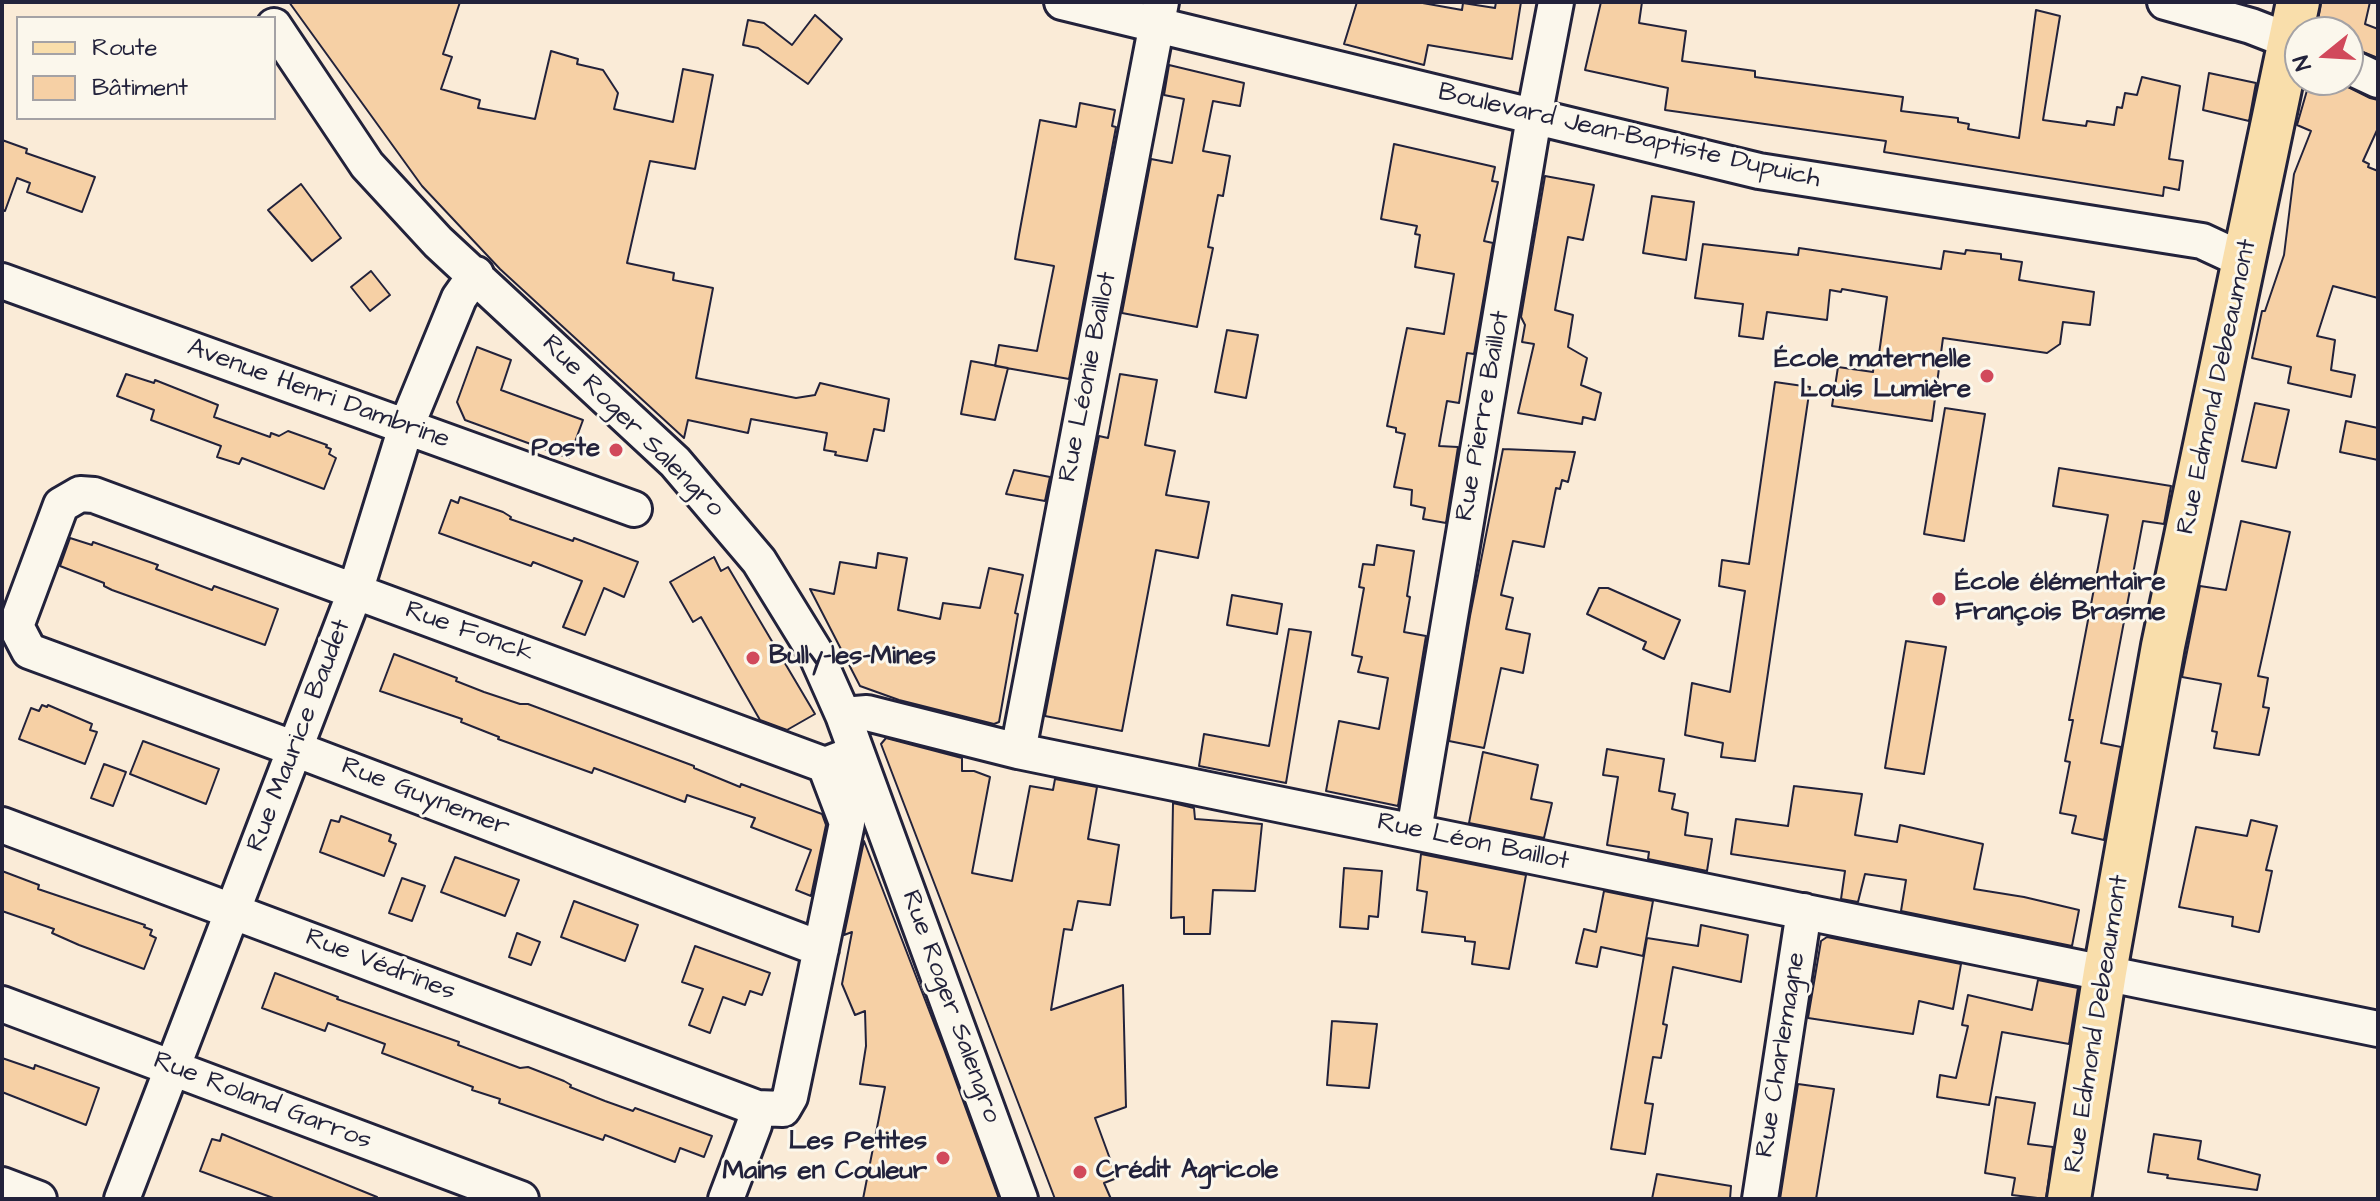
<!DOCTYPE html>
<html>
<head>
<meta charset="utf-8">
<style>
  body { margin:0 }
  #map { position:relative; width:2380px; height:1201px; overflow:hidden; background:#faebd7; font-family:"Architects Daughter",sans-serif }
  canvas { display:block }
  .frame { position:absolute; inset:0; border:4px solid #22223b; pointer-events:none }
  .legend { position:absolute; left:16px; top:16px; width:260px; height:104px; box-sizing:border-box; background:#fbf7ec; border:2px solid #a4a2a5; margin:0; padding:10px 14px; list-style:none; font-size:24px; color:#22223b }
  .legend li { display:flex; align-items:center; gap:16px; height:40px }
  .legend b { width:40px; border:2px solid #a4a2a5 }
  .north { position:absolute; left:2284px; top:16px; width:80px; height:80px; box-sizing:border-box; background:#fbf7ec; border:2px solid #a4a2a5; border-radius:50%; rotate:252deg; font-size:22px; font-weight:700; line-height:32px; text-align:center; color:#22223b }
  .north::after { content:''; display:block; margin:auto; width:28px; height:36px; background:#d1495b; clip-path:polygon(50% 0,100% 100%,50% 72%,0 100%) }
</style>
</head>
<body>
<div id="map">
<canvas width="2380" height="1201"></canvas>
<div class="frame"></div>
<ul class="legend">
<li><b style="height:10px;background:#f9deab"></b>Route</li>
<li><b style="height:22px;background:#f6d0a5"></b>Bâtiment</li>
</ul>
<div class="north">N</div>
</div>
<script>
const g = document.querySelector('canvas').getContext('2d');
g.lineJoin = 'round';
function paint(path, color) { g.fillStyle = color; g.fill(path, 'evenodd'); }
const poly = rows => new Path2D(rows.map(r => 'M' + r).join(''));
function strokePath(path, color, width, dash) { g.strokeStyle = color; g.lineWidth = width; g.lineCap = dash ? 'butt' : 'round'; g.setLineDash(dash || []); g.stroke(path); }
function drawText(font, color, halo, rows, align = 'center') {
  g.font = font + ' "Architects Daughter",sans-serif'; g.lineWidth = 6; g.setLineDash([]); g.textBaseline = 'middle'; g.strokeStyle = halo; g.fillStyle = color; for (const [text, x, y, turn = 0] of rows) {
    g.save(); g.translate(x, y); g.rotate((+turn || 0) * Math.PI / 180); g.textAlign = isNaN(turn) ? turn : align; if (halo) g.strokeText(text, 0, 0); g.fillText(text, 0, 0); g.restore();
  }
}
const building = poly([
  [289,2,460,2,443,54,452,57,441,89,480,100,478,108,535,119,551,51,578,59,577,64,603,70,618,93,614,109,673,122,683,69,713,75,695,169,650,161,627,263,674,273,673,280,713,288,696,378,796,398,815,395,820,383,889,399,884,431,874,429,867,461,835,455,836,452,824,450,827,433,751,419,748,433,688,420,684,438,500,269,422,186,289,2],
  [1357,2,1417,2,1462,10,1463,3,1495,8,1496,2,1521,2,1512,59,1428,45,1424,65,1344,44,1357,2],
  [1601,2,1642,2,1639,23,1686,31,1682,61,1755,71,1755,77,1903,97,1901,111,1958,118,1958,122,1969,124,1968,129,2019,138,2036,10,2060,16,2043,120,2086,126,2087,121,2114,125,2117,107,2122,108,2125,93,2137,95,2142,77,2180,86,2169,159,2183,161,2179,190,2164,187,2163,196,1884,152,1886,141,1665,110,1668,88,1585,70,1601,2],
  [2321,2,2370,2,2365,24,2378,29,2378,58,2348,46,2348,32,2316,32,2321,2],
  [815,15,842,39,808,84,758,48,743,45,748,20,764,23,792,45,815,15],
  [1169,65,1244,83,1240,106,1213,101,1203,151,1230,156,1223,196,1218,195,1208,247,1213,248,1197,327,1122,313,1151,159,1172,163,1184,99,1164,95,1169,65],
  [2209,73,2256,83,2249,121,2203,110,2209,73],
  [2310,80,2334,80,2370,98,2378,100,2378,128,2363,161,2369,164,2368,167,2378,171,2378,298,2333,286,2317,336,2335,340,2331,370,2355,375,2351,397,2288,383,2291,367,2252,358,2262,311,2265,311,2284,255,2294,174,2311,131,2297,125,2310,80],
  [1080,103,1115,110,1112,126,1116,127,1069,379,995,366,999,345,1037,351,1054,266,1015,259,1019,235,1040,120,1076,127,1080,103],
  [2,140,27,149,26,153,95,177,82,212,27,192,30,183,17,178,5,211,2,210,2,140],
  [1394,144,1495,167,1492,181,1498,182,1484,241,1493,243,1474,354,1467,353,1459,403,1447,401,1439,446,1458,447,1446,523,1423,519,1425,508,1411,505,1412,490,1394,487,1405,434,1396,432,1396,428,1387,426,1407,328,1444,334,1454,274,1415,267,1420,235,1415,234,1417,226,1381,219,1394,144],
  [1545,176,1594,185,1583,240,1568,237,1555,310,1573,315,1568,347,1587,358,1581,385,1601,393,1595,420,1583,417,1582,424,1518,413,1534,344,1522,342,1525,325,1521,317,1545,176],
  [301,184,341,238,312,261,268,210,301,184],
  [1652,196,1694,202,1686,260,1643,253,1652,196],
  [1703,244,1798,255,1799,248,1941,269,1944,251,1965,254,1966,250,2001,254,2001,259,2022,262,2019,280,2094,292,2090,325,2063,322,2060,344,2047,353,1943,338,1932,421,1832,406,1838,367,1873,372,1875,354,1879,354,1887,297,1842,289,1841,292,1830,290,1827,320,1767,312,1763,339,1739,336,1743,304,1695,298,1703,244],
  [371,271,390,295,370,311,351,287,371,271],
  [1227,330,1258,335,1246,398,1215,392,1227,330],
  [477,347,511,360,501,390,583,420,569,458,465,420,457,402,477,347],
  [971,361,1008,368,995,420,961,414,971,361],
  [126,374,154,383,155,380,218,405,214,417,270,437,271,433,279,436,288,431,327,445,326,447,331,449,329,454,336,458,324,489,242,458,239,464,217,457,221,446,151,420,154,410,117,396,126,374],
  [1120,374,1157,380,1145,445,1175,451,1166,495,1209,502,1198,558,1156,550,1122,731,1045,716,1099,436,1108,438,1120,374],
  [1775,382,1810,387,1755,761,1721,757,1723,743,1685,735,1692,683,1730,692,1745,591,1719,586,1722,560,1749,564,1775,382],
  [2255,403,2289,410,2276,468,2242,461,2255,403],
  [1945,408,1985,414,1964,541,1924,534,1945,408],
  [2346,421,2378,428,2378,460,2340,452,2346,421],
  [1503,449,1575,452,1568,482,1562,480,1560,489,1556,488,1544,547,1513,541,1501,595,1513,598,1506,629,1530,634,1523,673,1501,668,1484,748,1449,741,1470,616,1503,449],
  [2059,468,2171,486,2164,524,2143,521,2101,743,2121,747,2104,840,2072,833,2076,816,2060,813,2070,762,2065,761,2073,720,2069,720,2108,515,2053,506,2059,468],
  [1014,470,1050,477,1045,501,1006,494,1014,470],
  [460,497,503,512,511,517,510,519,573,541,574,538,638,562,624,597,604,588,585,635,563,627,582,581,533,562,531,566,439,533,451,500,458,503,460,497],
  [2241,521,2290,532,2258,676,2268,678,2263,707,2269,708,2259,755,2214,748,2217,732,2212,731,2221,684,2182,677,2200,586,2226,590,2241,521],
  [70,538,92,545,93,542,158,565,156,569,212,590,214,586,278,609,265,645,112,590,104,586,104,583,60,566,70,538],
  [1377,545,1414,551,1407,596,1410,597,1404,632,1426,636,1398,806,1326,791,1339,721,1379,729,1388,678,1358,672,1362,657,1352,655,1364,588,1359,587,1363,564,1374,565,1377,545],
  [878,553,907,558,898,610,940,619,943,603,980,608,989,568,1023,575,1015,613,1018,614,999,722,994,724,899,700,860,686,810,589,834,594,840,562,876,568,878,553],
  [714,557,721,571,728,567,815,714,787,730,760,720,701,617,693,622,670,582,714,557],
  [1599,588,1608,588,1680,620,1664,659,1643,649,1646,642,1587,614,1599,588],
  [1232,595,1282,604,1277,634,1227,625,1232,595],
  [1289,629,1311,632,1286,783,1199,766,1204,734,1269,746,1289,629],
  [1906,641,1946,647,1924,774,1885,768,1906,641],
  [394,654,457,678,456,681,484,692,520,704,528,704,694,766,694,768,740,787,741,784,822,814,826,825,811,896,796,890,811,850,751,827,755,818,687,795,685,802,594,768,592,773,498,739,499,737,461,722,462,719,380,691,394,654],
  [42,705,47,707,48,705,92,724,90,730,97,732,85,764,19,739,31,708,39,711,42,705],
  [886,738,962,758,962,771,974,771,990,777,972,873,1012,881,1030,786,1053,790,1055,779,1097,787,1088,839,1119,845,1110,905,1078,901,1072,930,1064,929,1051,1010,1123,985,1126,1107,1095,1118,1117,1178,1104,1183,1111,1199,1055,1199,881,744,886,738],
  [143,741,219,769,206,804,130,774,143,741],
  [1607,749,1664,759,1659,791,1675,794,1672,809,1688,813,1685,835,1712,839,1707,871,1648,859,1649,852,1607,845,1618,777,1603,775,1607,749],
  [1483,752,1538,765,1531,799,1552,803,1544,838,1469,823,1483,752],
  [104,764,126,772,113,806,91,798,104,764],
  [1794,786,1862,794,1855,835,1897,842,1900,825,1983,844,1974,889,2024,897,2079,910,2072,946,1901,911,1906,880,1865,874,1858,902,1841,899,1845,871,1731,854,1736,819,1788,826,1794,786],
  [1173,803,1194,808,1195,819,1262,824,1255,891,1213,890,1210,934,1184,934,1184,917,1171,918,1173,803],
  [341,816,391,835,389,841,396,844,384,876,320,852,331,820,339,822,341,816],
  [2251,820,2277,826,2266,870,2272,871,2259,932,2232,926,2233,917,2179,907,2196,827,2247,836,2251,820],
  [864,841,944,1049,999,1199,863,1199,885,1087,860,1084,866,1046,865,1011,855,1015,842,984,852,932,844,935,864,841],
  [1421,854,1526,875,1509,969,1472,964,1475,942,1465,941,1465,937,1422,932,1427,892,1417,890,1421,854],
  [455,857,519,880,505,916,441,892,455,857],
  [1344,868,1382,871,1378,917,1369,916,1368,929,1340,927,1344,868],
  [2,871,39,885,38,889,145,925,144,927,152,930,150,935,156,938,144,969,79,945,52,933,54,929,2,911,2,871],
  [402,878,425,886,412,921,389,913,402,878],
  [1604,891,1653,901,1643,956,1601,947,1597,967,1576,963,1584,929,1596,932,1604,891],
  [574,901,638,925,625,961,561,937,574,901],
  [1701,925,1748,935,1741,982,1673,967,1663,1024,1667,1025,1661,1058,1653,1057,1645,1103,1653,1104,1645,1154,1611,1149,1647,938,1698,946,1701,925],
  [517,933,540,942,531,965,509,957,517,933],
  [1827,937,1961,964,1953,1009,1919,1001,1913,1034,1808,1018,1821,941,1827,937],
  [695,946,770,973,762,995,750,991,745,1005,723,997,710,1033,689,1025,703,989,682,982,695,946],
  [275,973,338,997,337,999,459,1042,458,1045,485,1055,520,1068,528,1067,564,1081,571,1085,570,1087,605,1101,633,1111,635,1108,712,1136,704,1157,680,1148,675,1162,605,1135,603,1140,499,1103,500,1099,472,1090,473,1087,382,1053,385,1044,328,1023,325,1031,262,1008,275,973],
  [2038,980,2078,988,2069,1044,2002,1032,1989,1105,1937,1097,1940,1075,1956,1078,1968,1026,1962,1025,1968,995,2032,1010,2038,980],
  [1332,1021,1377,1024,1369,1088,1327,1085,1332,1021],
  [2,1058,34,1069,35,1065,99,1088,86,1125,2,1092,2,1058],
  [1798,1084,1834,1089,1816,1199,1780,1199,1798,1084],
  [1996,1097,2035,1103,2028,1144,2053,1147,2046,1199,2012,1195,2015,1178,1985,1173,1996,1097],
  [222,1134,377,1197,377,1199,276,1199,200,1171,212,1139,220,1141,222,1134],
  [2154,1134,2201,1141,2198,1159,2260,1175,2257,1190,2167,1178,2168,1175,2148,1172,2154,1134],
  [1657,1174,1731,1186,1730,1199,1652,1199,1657,1174]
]);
paint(building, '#f6d0a5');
strokePath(building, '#22223b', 2);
const minor = poly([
  [1062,2,1759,171,2202,241,2245,261],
  [2165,2,2251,26,2300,45],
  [274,26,367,165,438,242,675,462,759,561,815,652,843,715,1020,1199],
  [2348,66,2378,80],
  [2,281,634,509],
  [843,715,867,713,1018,751,2378,1029],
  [1018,751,1161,2],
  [2,825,757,1108,783,1109,790,1097,847,823,825,765],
  [1414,831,1534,117,1556,2],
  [821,949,295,749,29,651,16,626,61,505,80,494,94,495,825,765,856,753],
  [2,1004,521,1199],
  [2,1185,39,1199],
  [122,1199,355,592,406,427,459,298,476,274],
  [726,1199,754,1125,757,1108],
  [1760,1199,1804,911]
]);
const major = poly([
  [2069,1199,2105,972,2163,646,2298,2]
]);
strokePath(minor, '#22223b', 40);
strokePath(major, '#22223b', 48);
strokePath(minor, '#fbf7ec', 34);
strokePath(major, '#f9deab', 42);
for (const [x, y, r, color] of [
  [1987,376,8,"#d1495b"],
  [616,450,8,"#d1495b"],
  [1939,599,8,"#d1495b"],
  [753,658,8,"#d1495b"],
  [943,1158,8,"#d1495b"],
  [1080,1172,8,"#d1495b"]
]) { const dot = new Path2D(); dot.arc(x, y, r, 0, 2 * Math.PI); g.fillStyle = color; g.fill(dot); strokePath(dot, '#fbf7ec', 3); }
drawText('26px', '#22223b', '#fbf7ec', [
  ["Boulevard Jean-Baptiste Dupuich",1629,137,13],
  ["Rue Léonie Baillot",1089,377,-79],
  ["Rue Edmond Debeaumont",2218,387,-78],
  ["Avenue Henri Dambrine",318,395,20],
  ["Rue Pierre Baillot",1484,416,-80],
  ["Rue Roger Salengro",632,427,45],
  ["Rue Fonck",469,633,20],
  ["Rue Maurice Baudet",300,736,-69],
  ["Rue Guynemer",425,798,21],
  ["Rue Léon Baillot",1473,843,12],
  ["Rue Védrines",380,966,21],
  ["Rue Roger Salengro",950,1007,70],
  ["Rue Edmond Debeaumont",2098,1024,-81],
  ["Rue Charlemagne",1782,1055,-81],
  ["Rue Roland Garros",262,1102,21]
]);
drawText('bold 26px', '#22223b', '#fbf7ec', [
  ["École maternelle",1971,361],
  ["Louis Lumière",1971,391],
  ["Poste",600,450],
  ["École élémentaire",1955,584,"left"],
  ["François Brasme",1955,614,"left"],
  ["Bully-les-Mines",769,658,"left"],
  ["Les Petites",927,1143],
  ["Mains en Couleur",927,1173],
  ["Crédit Agricole",1096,1172,"left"]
], 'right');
</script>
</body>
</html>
